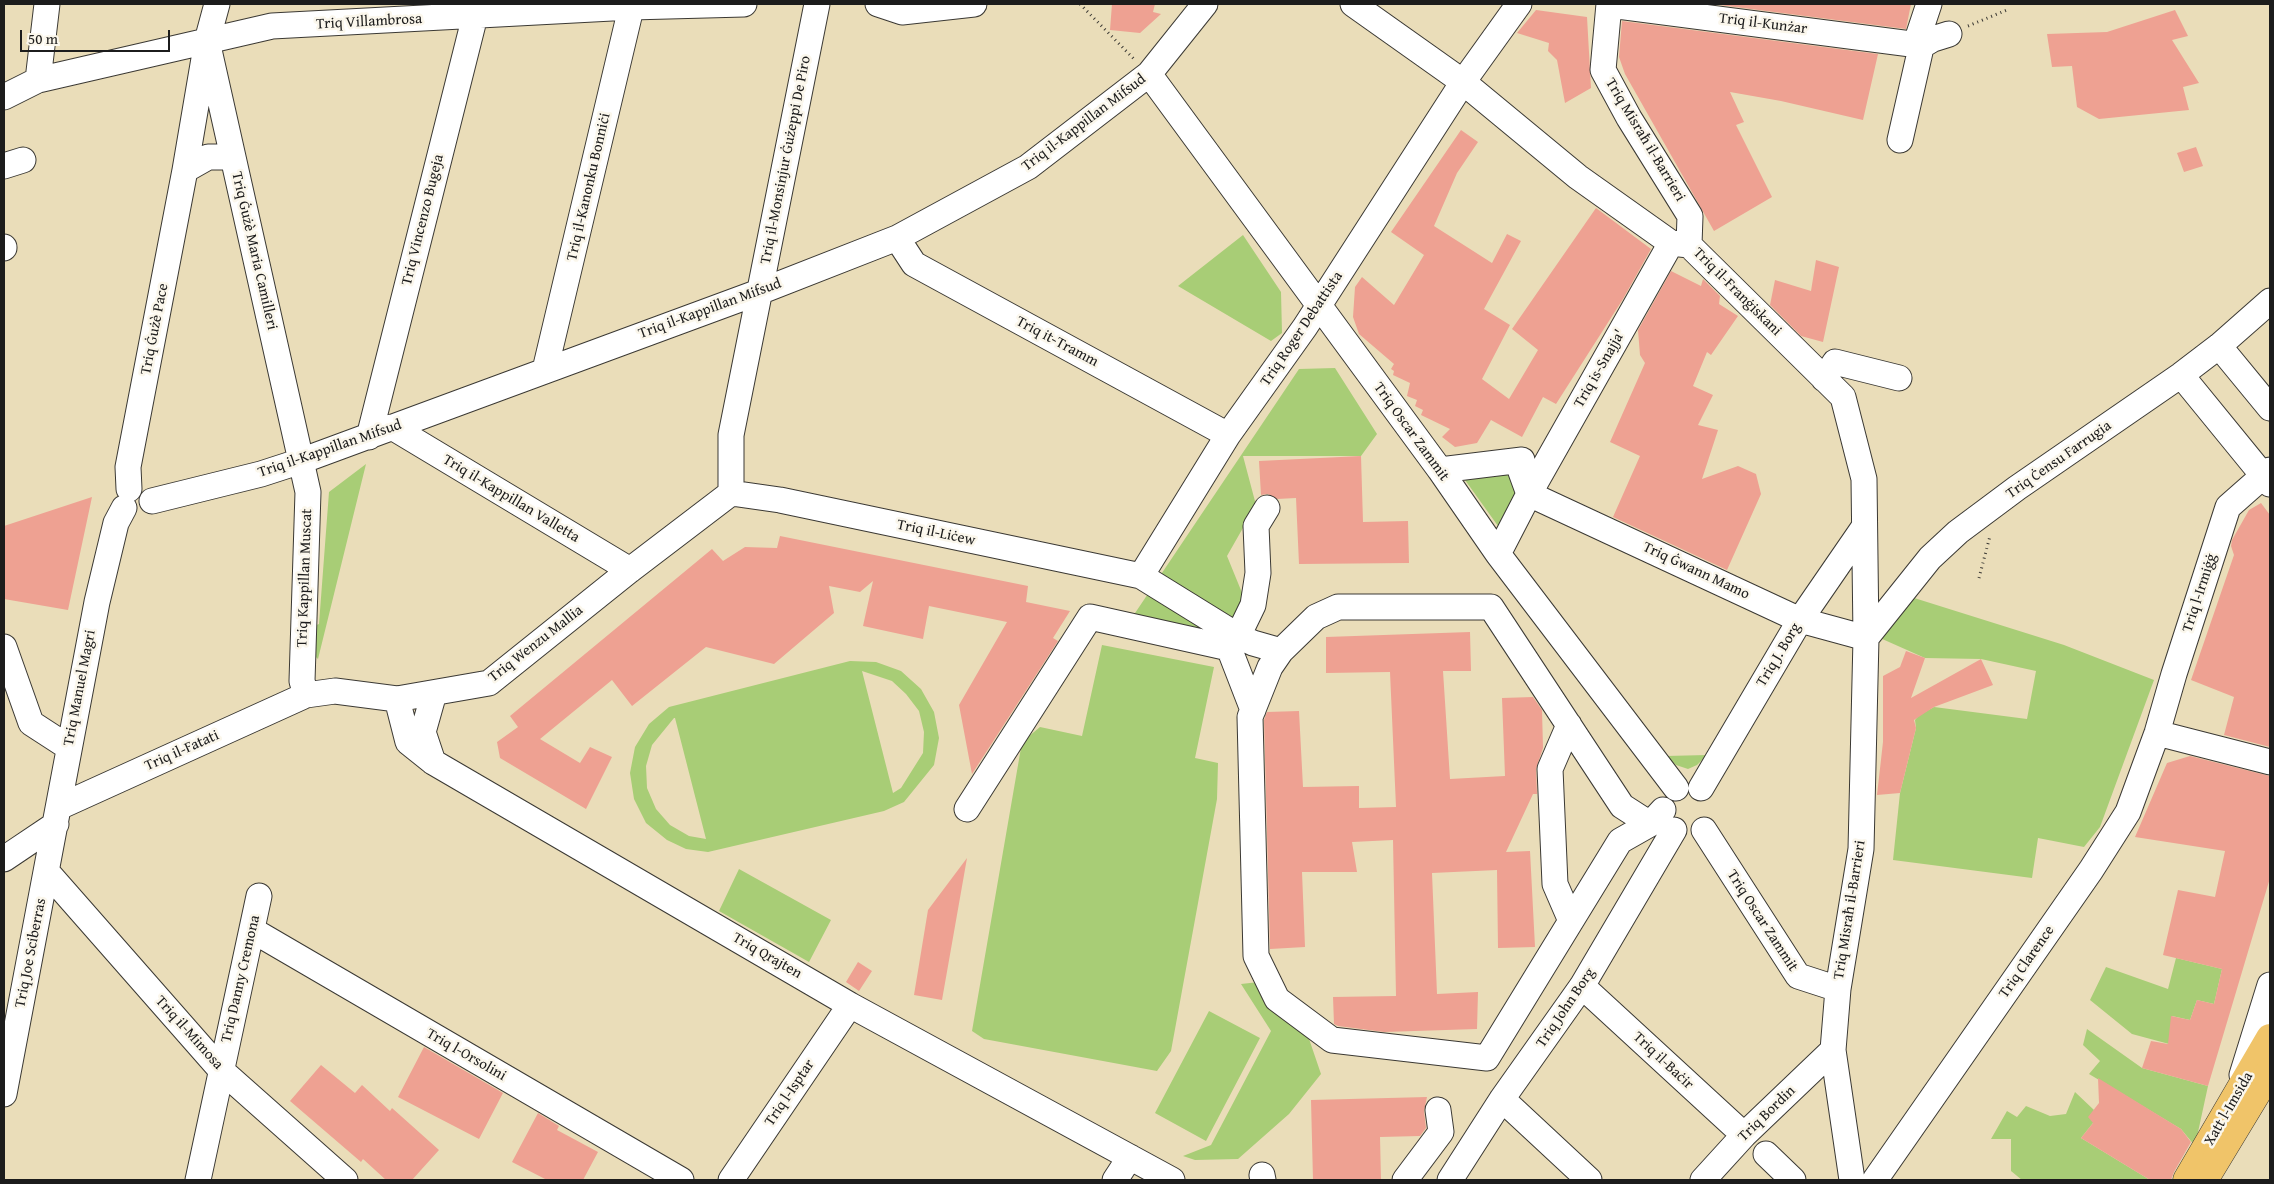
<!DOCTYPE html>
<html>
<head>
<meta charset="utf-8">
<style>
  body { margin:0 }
  #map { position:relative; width:2274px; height:1184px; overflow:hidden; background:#eaddb9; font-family:"Gentium Book Plus",serif }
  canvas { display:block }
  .frame { position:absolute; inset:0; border:5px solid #1c1c1c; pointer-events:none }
  .scale { position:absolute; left:20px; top:30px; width:150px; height:22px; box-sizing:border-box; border:2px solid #1c1c1c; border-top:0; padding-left:6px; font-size:15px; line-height:18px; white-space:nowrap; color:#1c1c1c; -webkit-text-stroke:4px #fbf7ec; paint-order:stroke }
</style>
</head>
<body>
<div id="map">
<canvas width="2274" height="1184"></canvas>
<div class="frame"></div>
<div class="scale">50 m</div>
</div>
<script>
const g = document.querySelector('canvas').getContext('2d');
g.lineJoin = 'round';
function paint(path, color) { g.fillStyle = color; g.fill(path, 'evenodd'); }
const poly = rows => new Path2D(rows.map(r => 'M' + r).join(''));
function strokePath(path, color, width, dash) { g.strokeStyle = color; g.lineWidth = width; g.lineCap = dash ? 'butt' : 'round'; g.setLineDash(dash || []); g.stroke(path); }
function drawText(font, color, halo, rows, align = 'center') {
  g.font = font + ' "Gentium Book Plus",serif'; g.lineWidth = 5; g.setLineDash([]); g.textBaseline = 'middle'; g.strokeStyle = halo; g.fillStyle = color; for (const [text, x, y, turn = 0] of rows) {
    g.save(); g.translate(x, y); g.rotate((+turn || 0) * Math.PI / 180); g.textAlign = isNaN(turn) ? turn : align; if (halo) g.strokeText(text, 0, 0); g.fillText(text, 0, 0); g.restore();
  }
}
paint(poly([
  [1243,235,1281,292,1282,333,1271,341,1178,286],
  [1335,368,1377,434,1361,456,1243,456,1256,505,1227,556,1247,605,1209,654,1125,628,1299,369],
  [366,464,318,659,309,650,314,626,319,624,329,492],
  [1514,470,1522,482,1498,526,1460,473],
  [1911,597,2064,645,2154,680,2100,827,2084,847,2038,838,2032,878,1893,860,1900,793,1916,728,1915,720,1919,715,1934,707,2027,719,2036,671,1981,659,1925,658,1880,638],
  [1102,645,1214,667,1195,758,1218,763,1217,799,1171,1051,1157,1071,984,1039,972,1031,1022,742,1040,727,1082,736],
  [850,661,876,662,901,671,921,689,934,712,939,738,934,765,904,802,884,811,708,852,686,849,667,840,646,823,634,799,630,773,635,747,649,724,669,707],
  [862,671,892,681,906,694,919,711,924,732,923,753,901,788,893,793],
  [674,718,675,718,706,839,689,836,670,825,656,809,647,788,646,766,652,745],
  [1707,755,1697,765,1688,769,1676,765,1666,756],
  [739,869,831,920,809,962,719,911],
  [2176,958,2222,969,2214,1004,2197,1000,2190,1020,2172,1016,2184,1048,2132,1034,2090,1000,2106,967,2168,989],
  [1259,982,1307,1033,1321,1074,1289,1114,1238,1159,1195,1160,1183,1156,1211,1145,1271,1031,1241,984],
  [1209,1011,1260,1038,1206,1141,1155,1113],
  [2087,1029,2142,1068,2208,1086,2195,1146,2181,1129,2089,1074,2100,1061,2083,1045],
  [2075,1092,2094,1110,2093,1123,2081,1138,2150,1180,2022,1180,2011,1171,2011,1139,1991,1139,2007,1111,2017,1117,2026,1106,2050,1116,2066,1114]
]), '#a8cd76');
paint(poly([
  [1112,4,1155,4,1153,12,1161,14,1140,33,1110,30],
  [1712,4,1911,4,1906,29],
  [1536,10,1587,17,1591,88,1565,103,1557,60,1548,51,1549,43,1517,33],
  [2175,10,2188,36,2172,40,2199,83,2183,87,2189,110,2099,119,2077,107,2072,66,2052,67,2047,34,2107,32],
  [1622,21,1878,54,1863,120,1781,101,1730,92,1744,122,1736,125,1772,197,1714,231,1625,74,1619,57],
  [1461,130,1478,142,1457,173,1434,226,1492,263,1507,234,1521,241,1484,309,1510,325,1482,379,1509,399,1538,350,1512,329,1596,208,1651,249,1623,299,1556,404,1543,397,1522,437,1491,420,1477,443,1455,447,1442,437,1450,429,1421,415,1423,410,1415,406,1417,400,1407,396,1410,383,1393,375,1394,371,1391,369,1394,364,1359,334,1353,317,1355,287,1362,277,1394,305,1424,255,1391,232],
  [2196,147,2203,166,2184,172,2177,153],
  [1816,260,1839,267,1823,342,1801,336,1770,305,1775,280,1811,291],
  [1671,271,1701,286,1703,279,1720,296,1719,304,1738,316,1711,355,1707,352,1693,386,1713,395,1698,425,1718,430,1702,479,1738,466,1756,474,1761,494,1727,570,1613,517,1640,456,1610,442,1645,363,1640,355,1638,330],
  [1361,456,1363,522,1408,521,1409,563,1299,564,1296,498,1277,499,1268,494,1261,495,1259,461],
  [92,497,68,610,4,599,4,526],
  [2261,503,2270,515,2270,747,2224,735,2234,697,2191,680,2234,555,2231,546,2232,540,2249,510],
  [780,536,1028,586,1026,602,1070,611,1053,638,1058,641,972,774,959,705,1007,622,929,606,923,639,863,626,873,581,860,592,829,586,834,613,774,664,706,647,632,706,612,680,540,739,580,763,590,747,612,757,586,809,500,758,497,742,518,727,510,716,712,549,723,561,745,547,777,548],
  [1470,632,1471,671,1443,671,1450,779,1505,776,1502,698,1533,697,1542,710,1543,748,1536,769,1537,794,1533,794,1506,852,1530,851,1535,947,1498,948,1497,870,1432,873,1437,994,1478,992,1477,1029,1384,1032,1338,1026,1334,1024,1333,997,1396,996,1393,840,1352,842,1357,872,1302,872,1305,947,1270,949,1264,720,1267,712,1299,711,1303,787,1359,786,1359,808,1396,807,1390,672,1326,673,1326,637],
  [1906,651,1925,658,1911,698,1981,659,1993,685,1934,707,1914,720,1916,728,1900,793,1877,795,1883,742,1883,676,1900,667],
  [2190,756,2270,776,2270,878,2208,1086,2142,1068,2151,1041,2168,1044,2171,1016,2190,1020,2197,1000,2214,1004,2222,969,2163,955,2178,890,2215,897,2225,851,2135,837,2167,763],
  [967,858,942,1000,914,995,928,910],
  [858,962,872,971,859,991,846,982],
  [424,1047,503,1093,479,1139,398,1097],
  [321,1065,355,1093,362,1085,390,1111,392,1108,439,1150,412,1180,386,1180,363,1159,361,1162,290,1101],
  [2098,1078,2181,1129,2191,1142,2174,1172,2171,1180,2150,1180,2081,1138,2093,1123,2088,1117,2099,1103],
  [1427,1097,1424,1111,1426,1128,1420,1136,1380,1137,1381,1180,1313,1180,1311,1100],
  [538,1113,559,1126,557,1130,598,1152,583,1180,547,1180,512,1162]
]), '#eea192');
const minor = poly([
  [878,4,902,12,974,4],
  [1353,4,1463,82,1578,177,1671,243,1689,245,1843,397,1864,479,1866,638,1861,849,1838,989,1833,1050,1852,1180],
  [1609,4,1603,70,1629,118,1690,216,1689,245],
  [1610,5,1911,44,1920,52,1900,140],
  [207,41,308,492,302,681,306,695],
  [1915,46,1929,4],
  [1918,48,1933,39,1949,34],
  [1149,74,1440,470,1498,554,1676,788],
  [38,80,47,4],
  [4,97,38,80,272,26,631,7,744,4],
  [4,166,23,160],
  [185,170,208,157,233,157],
  [897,238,914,264,1228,435],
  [4,247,4,248],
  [2219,346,2270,408],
  [545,370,632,4],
  [2181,375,2270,484],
  [1824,379,1835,362,1899,378],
  [392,427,630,570],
  [369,437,478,4],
  [1440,470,1522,460,1521,472,1529,494,1800,620,1866,638],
  [129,489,128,467,185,170,207,41,217,4],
  [731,493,780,500,1141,576,1238,636,1253,643,1281,651],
  [731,493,731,435,817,4],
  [152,501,261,474,301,461,759,292,897,238,1028,167,1149,74,1205,4],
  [1498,554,1529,494,1671,243],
  [1141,576,1228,435,1305,327,1463,82,1519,4],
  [1238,636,1253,605,1258,573,1256,526,1267,508],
  [1866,638,1930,558,1958,532,2017,488,2181,375,2219,346,2270,301],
  [4,647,31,723,68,747],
  [397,699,408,742,433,762,850,1005,1172,1180],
  [1569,725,1550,769,1555,884,1571,921],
  [2157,733,2270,762],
  [433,762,423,732,434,693],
  [1701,788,1800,620,1864,527],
  [59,807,306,695,335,691,397,699,489,683,630,570,731,493],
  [967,809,1090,617,1229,648,1253,710],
  [1650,824,1622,806,1491,607,1338,607,1316,617,1281,651,1270,667,1250,717,1256,956,1277,999,1332,1040,1487,1058,1620,841,1650,824,1663,810],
  [1704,830,1798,976,1838,989],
  [4,859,56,824],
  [47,872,221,1070,345,1180],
  [252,930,681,1180],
  [1582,986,1744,1135],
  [2242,1075,2270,985],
  [4,1094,97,602,116,523,124,508],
  [1502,1099,1589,1180],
  [1766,1154,1793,1180],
  [1262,1175,1263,1180],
  [198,1180,259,896],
  [731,1180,850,1005],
  [1115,1180,1130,1157],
  [1405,1180,1441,1132,1438,1110],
  [1450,1180,1502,1099,1582,986,1674,830],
  [1703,1180,1744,1135,1833,1050],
  [1875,1180,2091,870,2128,812,2157,733,2174,674,2228,507,2270,470]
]);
const major = poly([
  [2187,1180,2270,1038]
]);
const highway = poly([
  [2204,1180,2270,1071]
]);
strokePath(minor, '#3b3934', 27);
strokePath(major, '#3b3934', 29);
strokePath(highway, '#3b3934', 29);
strokePath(poly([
  [1080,4,1134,59],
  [1968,26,2007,10],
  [1979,578,1990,536]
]), '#3b3934', 3, [1, 4]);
strokePath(minor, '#fff', 25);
strokePath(major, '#f0c469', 28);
strokePath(highway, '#f0c469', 28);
drawText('15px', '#1c1c1c', '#fbf7ec', [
  ["Triq Villambrosa",369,22,-3],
  ["Triq il-Kunżar",1763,24,7],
  ["Triq il-Kappillan Mifsud",1084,123,-37],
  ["Triq Misraħ il-Barrieri",1645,140,59],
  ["Triq il-Monsinjur Ġużeppi De Piro",786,160,-79],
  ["Triq il-Kanonku Bonniċi",589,187,-77],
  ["Triq Vincenzo Bugeja",423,220,-76],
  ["Triq Ġużè Maria Camilleri",254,251,77],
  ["Triq il-Franġiskani",1737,292,45],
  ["Triq il-Kappillan Mifsud",710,309,-20],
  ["Triq Ġużè Pace",155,329,-79],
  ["Triq Roger Debattista",1302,329,-56],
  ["Triq it-Tramm",1057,342,28],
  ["Triq is-Snajja'",1600,369,-60],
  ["Triq Oscar Zammit",1411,432,54],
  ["Triq il-Kappillan Mifsud",330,449,-19],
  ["Triq Ċensu Farrugia",2059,460,-35],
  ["Triq il-Kappillan Valletta",511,499,31],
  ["Triq il-Liċew",936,533,12],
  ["Triq Ġwann Mamo",1696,571,25],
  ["Triq Kappillan Muscat",305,578,-88],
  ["Triq l-Irmiġġ",2200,593,-72],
  ["Triq Wenzu Mallia",536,644,-38],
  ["Triq J. Borg",1779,655,-59],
  ["Triq Manuel Magri",80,688,-79],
  ["Triq il-Fatati",182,751,-24],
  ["Triq Misraħ il-Barrieri",1850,910,-81],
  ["Triq Oscar Zammit",1762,921,57],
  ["Triq Joe Sciberras",31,953,-79],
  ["Triq Qrajten",767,956,30],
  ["Triq Clarence",2027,962,-55],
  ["Triq Danny Cremona",241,979,-77],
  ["Triq John Borg",1566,1008,-56],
  ["Triq il-Mimosa",189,1033,48],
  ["Triq l-Orsolini",466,1055,30],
  ["Triq il-Baċir",1663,1061,43],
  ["Triq l-Isptar",790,1093,-56],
  ["Xatt l-Imsida",2229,1109,-60],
  ["Triq Bordin",1767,1114,-44]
]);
</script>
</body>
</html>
